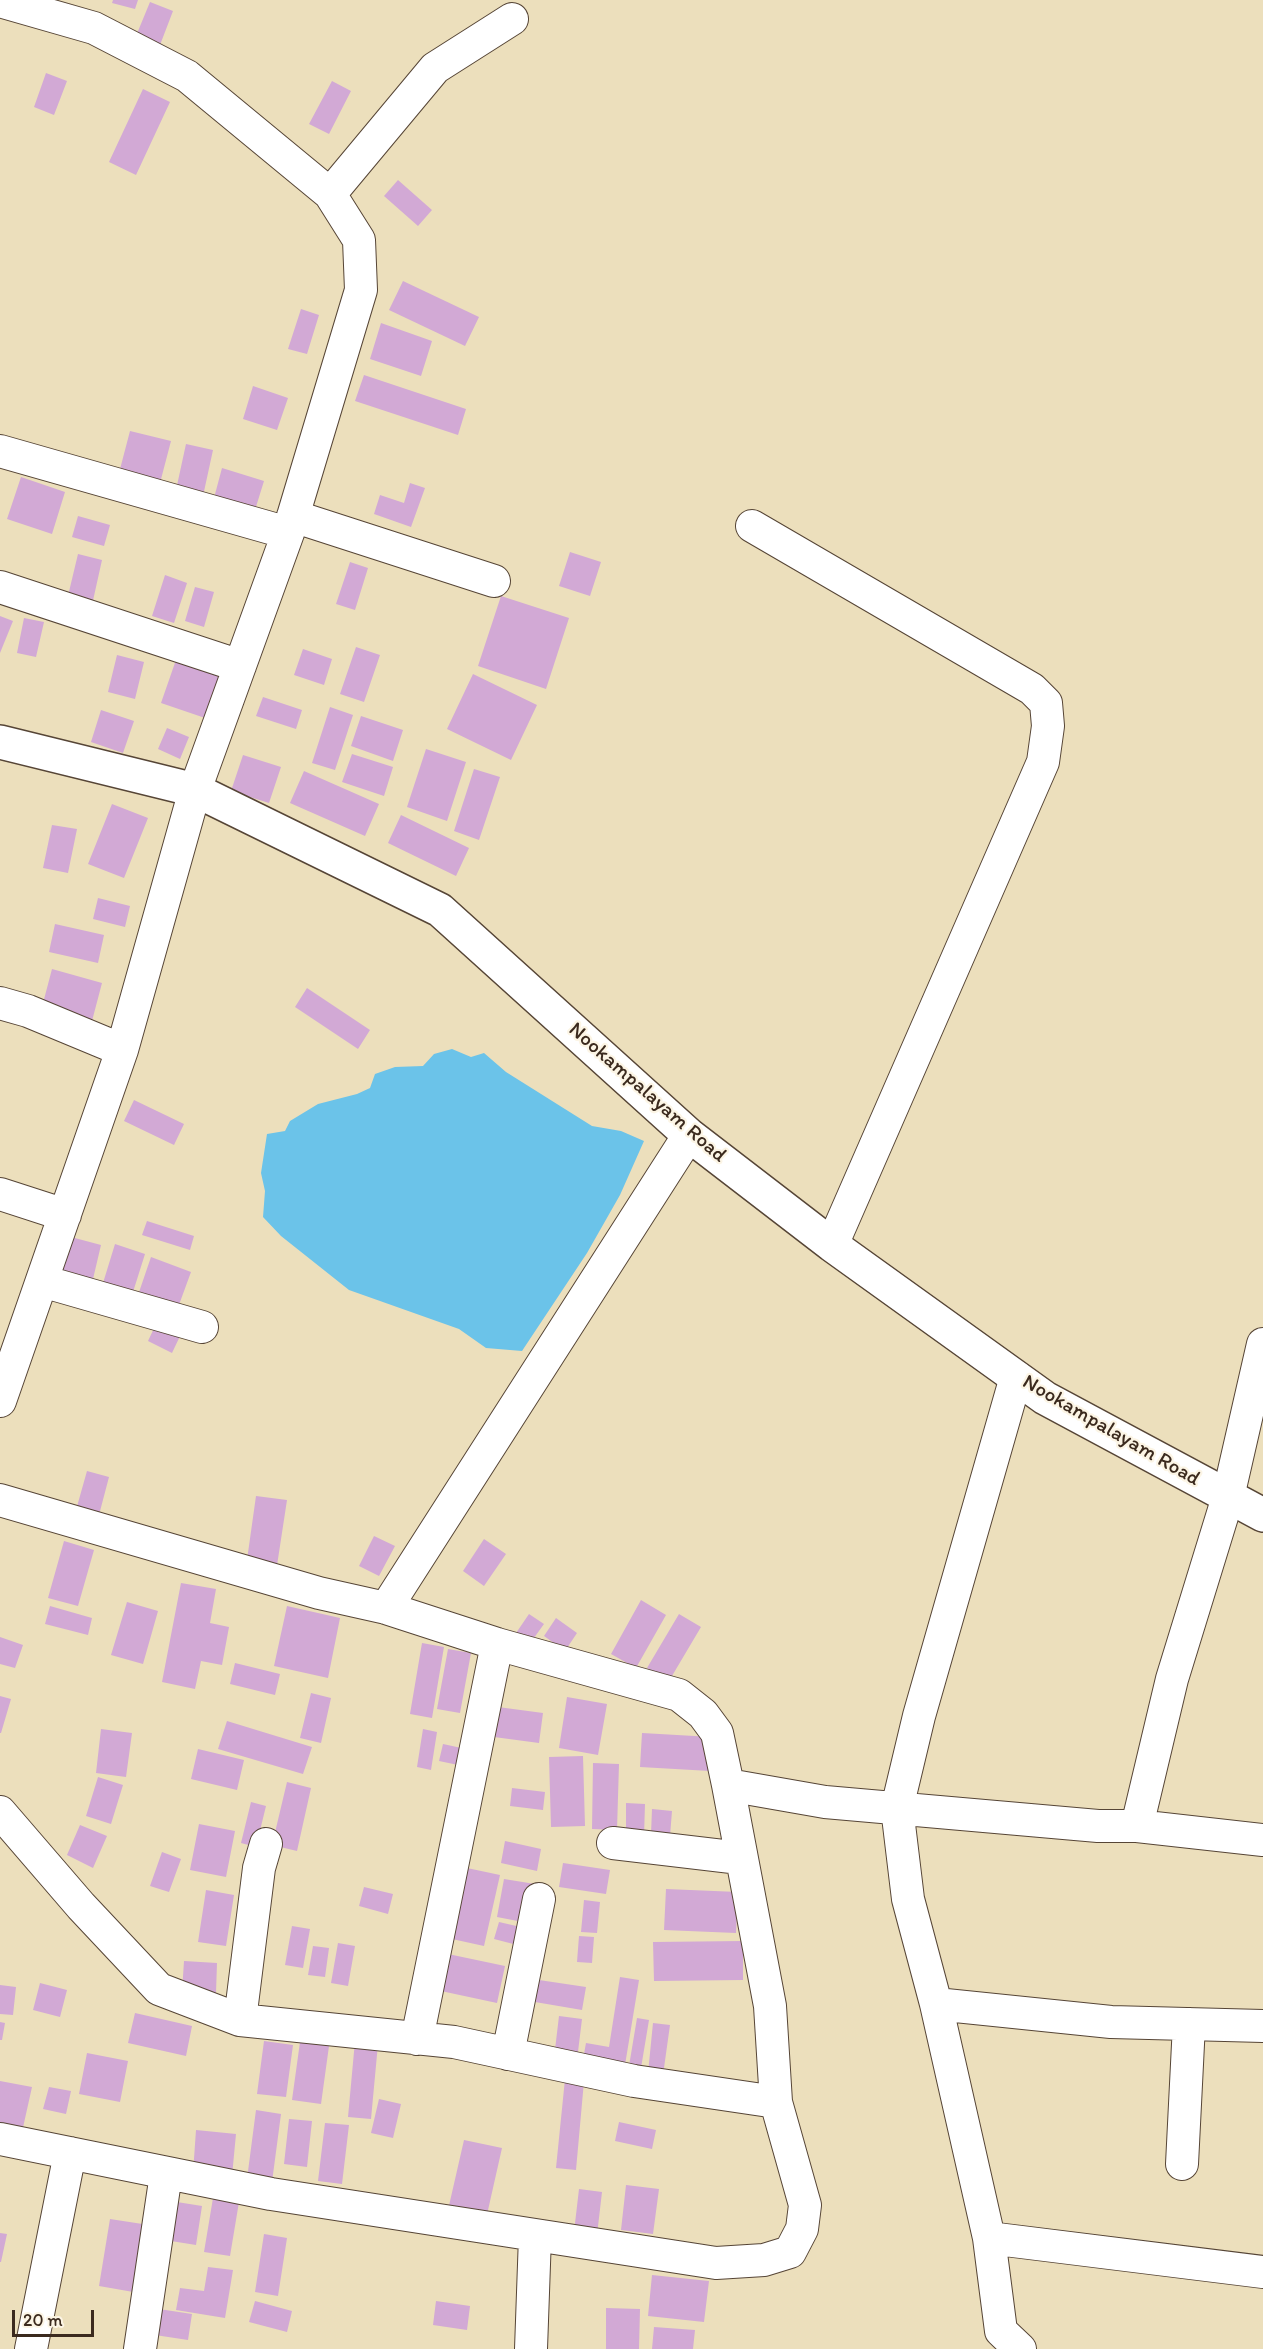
<!DOCTYPE html>
<html>
<head>
<meta charset="utf-8">
<style>
  body { margin:0 }
  #map { position:relative; width:1263px; height:2349px; overflow:hidden; background:#ecdfbc; font-family:Itim,sans-serif }
  canvas { display:block }
  .scale { position:absolute; left:12px; top:2310px; width:82px; height:27px; box-sizing:border-box; border:3px solid #3b2a1e; border-top:0; padding-left:8px; font-size:18px; line-height:21px; white-space:nowrap; color:#3b2a1e; -webkit-text-stroke:4px #fcf5e5; paint-order:stroke }
</style>
</head>
<body>
<div id="map">
<canvas width="1263" height="2349"></canvas>
<div class="scale">20 m</div>
</div>
<script>
const g = document.querySelector('canvas').getContext('2d');
g.lineJoin = 'round';
function paint(path, color) { g.fillStyle = color; g.fill(path, 'evenodd'); }
const poly = rows => new Path2D(rows.map(r => 'M' + r).join(''));
function strokePath(path, color, width, dash) { g.strokeStyle = color; g.lineWidth = width; g.lineCap = dash ? 'butt' : 'round'; g.setLineDash(dash || []); g.stroke(path); }
function drawText(font, color, halo, rows, align = 'center') {
  g.font = font + ' Itim,sans-serif'; g.lineWidth = 4.5; g.setLineDash([]); g.textBaseline = 'middle'; g.strokeStyle = halo; g.fillStyle = color; for (const [text, x, y, turn = 0] of rows) {
    g.save(); g.translate(x, y); g.rotate((+turn || 0) * Math.PI / 180); g.textAlign = isNaN(turn) ? turn : align; if (halo) g.strokeText(text, 0, 0); g.fillText(text, 0, 0); g.restore();
  }
}
paint(poly([
  [452,1049,471,1057,484,1053,506,1072,592,1126,621,1131,644,1141,620,1195,587,1253,522,1351,486,1348,459,1329,349,1290,281,1236,263,1217,265,1191,261,1173,267,1134,285,1131,290,1121,318,1104,357,1094,370,1088,375,1074,395,1067,423,1066,434,1054]
]), '#6bc3e9');
paint(poly([
  [113,0,138,0,135,9,112,3],
  [150,2,173,11,160,45,136,36],
  [46,73,67,81,54,115,34,107],
  [332,81,351,91,329,134,309,124],
  [143,89,170,102,136,175,109,162],
  [398,180,432,210,418,226,384,196],
  [403,281,479,317,465,346,389,310],
  [301,309,319,315,307,354,288,349],
  [381,323,432,341,421,376,370,359],
  [364,375,466,409,458,435,355,401],
  [253,386,288,398,277,430,243,419],
  [130,431,171,441,160,483,119,473],
  [186,444,213,450,203,496,176,490],
  [222,468,264,481,255,510,214,498],
  [21,477,65,492,52,534,7,519],
  [410,483,425,488,411,527,374,514,380,495,404,503],
  [78,516,110,525,104,546,72,537],
  [570,552,601,562,590,596,559,586],
  [78,554,102,560,92,605,67,600],
  [350,562,368,568,355,610,336,604],
  [165,575,187,583,174,623,152,616],
  [195,587,214,592,204,627,185,621],
  [501,596,569,618,546,689,478,666],
  [0,616,13,621,0,653],
  [24,618,44,622,36,657,17,653],
  [356,647,380,655,364,702,340,694],
  [303,649,332,659,324,685,294,675],
  [117,655,144,662,135,699,108,692],
  [177,657,224,674,208,719,161,703],
  [473,674,537,705,511,760,447,729],
  [263,697,302,710,296,729,256,716],
  [330,707,353,715,335,770,312,763],
  [101,710,134,721,123,753,91,742],
  [361,716,403,730,393,761,351,746],
  [167,728,189,737,180,759,158,749],
  [426,749,466,762,447,821,407,807],
  [352,754,393,767,384,796,342,782],
  [243,755,281,767,269,803,231,791],
  [474,769,500,777,479,840,454,831],
  [304,771,379,804,365,836,290,803],
  [112,804,148,818,124,878,88,864],
  [401,815,469,848,456,876,388,843],
  [52,825,77,829,68,873,43,868],
  [98,898,130,906,125,927,93,919],
  [55,924,104,935,98,963,49,952],
  [52,969,102,983,92,1021,42,1007],
  [307,988,370,1030,358,1049,295,1007],
  [134,1100,184,1124,174,1145,124,1121],
  [147,1221,194,1236,190,1250,142,1235],
  [71,1237,101,1245,93,1279,62,1272],
  [115,1244,145,1254,133,1292,103,1283],
  [151,1257,191,1272,176,1313,137,1298],
  [157,1322,181,1334,172,1353,148,1341],
  [87,1471,109,1477,99,1515,76,1510],
  [256,1496,287,1500,276,1572,246,1567],
  [374,1536,395,1546,379,1576,359,1566],
  [484,1539,506,1554,484,1586,463,1571],
  [64,1541,94,1550,78,1606,48,1598],
  [181,1583,216,1589,210,1623,229,1627,222,1665,201,1661,195,1689,162,1682],
  [641,1600,666,1615,636,1668,611,1654],
  [127,1602,158,1611,143,1664,111,1655],
  [50,1606,92,1618,88,1635,45,1624],
  [287,1606,340,1618,328,1678,274,1666],
  [529,1614,544,1624,526,1649,512,1639],
  [679,1614,701,1627,669,1681,647,1668],
  [556,1618,577,1633,565,1651,544,1636],
  [0,1637,23,1645,15,1668,0,1664],
  [422,1643,444,1647,432,1718,410,1714],
  [448,1649,471,1653,460,1713,437,1709],
  [235,1663,280,1674,275,1695,230,1684],
  [311,1693,331,1698,321,1743,300,1738],
  [0,1696,11,1699,1,1733,0,1733],
  [567,1697,607,1704,598,1755,559,1748],
  [498,1707,543,1713,539,1743,494,1737],
  [227,1721,312,1747,303,1774,218,1749],
  [101,1729,132,1733,126,1777,96,1773],
  [423,1729,437,1732,431,1770,417,1767],
  [642,1733,712,1737,710,1771,640,1767],
  [443,1744,466,1749,463,1766,439,1761],
  [198,1749,244,1760,237,1790,191,1779],
  [583,1756,585,1826,551,1827,549,1757],
  [593,1763,619,1764,617,1830,592,1829],
  [98,1777,123,1785,111,1824,86,1816],
  [287,1782,311,1788,297,1851,272,1845],
  [512,1788,545,1792,543,1810,510,1806],
  [251,1802,266,1806,256,1847,241,1843],
  [626,1803,645,1804,644,1836,626,1835],
  [652,1809,672,1811,670,1836,651,1834],
  [199,1824,235,1831,226,1877,190,1870],
  [80,1825,107,1836,93,1868,67,1855],
  [505,1841,541,1849,537,1871,501,1863],
  [162,1852,181,1859,169,1892,150,1886],
  [563,1863,610,1870,606,1894,559,1887],
  [467,1868,500,1875,484,1946,452,1939],
  [504,1879,535,1884,528,1923,497,1917],
  [364,1887,393,1894,388,1914,359,1906],
  [666,1889,738,1892,736,1933,664,1930],
  [206,1890,234,1895,226,1946,198,1942],
  [584,1900,600,1902,597,1933,581,1932],
  [499,1922,525,1928,521,1946,494,1939],
  [292,1926,310,1929,303,1968,285,1965],
  [579,1936,594,1937,592,1963,577,1962],
  [743,1941,743,1980,654,1981,653,1942],
  [338,1943,355,1946,348,1986,331,1983],
  [313,1946,329,1948,325,1977,308,1975],
  [448,1954,505,1966,497,2003,441,1991],
  [184,1961,217,1963,216,1993,182,1992],
  [620,1977,639,1980,624,2071,582,2065,586,2043,609,2047],
  [539,1980,586,1987,582,2010,535,2002],
  [40,1983,67,1990,60,2017,33,2010],
  [0,1985,16,1987,13,2015,0,2014],
  [135,2013,192,2026,186,2056,128,2043],
  [559,2016,582,2019,577,2060,554,2058],
  [637,2018,649,2020,640,2074,628,2072],
  [0,2022,5,2023,2,2040,0,2040],
  [653,2023,670,2025,663,2075,648,2073],
  [264,2041,293,2045,286,2097,257,2094],
  [355,2041,378,2044,371,2119,348,2117],
  [300,2042,329,2046,321,2104,292,2100],
  [87,2053,128,2061,120,2102,79,2094],
  [565,2079,584,2081,576,2170,556,2168],
  [0,2081,32,2087,22,2132,0,2127],
  [49,2087,71,2091,66,2114,43,2109],
  [379,2099,401,2104,393,2138,371,2133],
  [256,2110,281,2114,272,2182,247,2179],
  [289,2119,312,2121,307,2167,284,2164],
  [619,2122,656,2130,652,2149,615,2141],
  [325,2123,349,2125,342,2184,318,2181],
  [196,2130,236,2134,232,2176,193,2173],
  [464,2140,502,2148,486,2219,448,2210],
  [626,2185,659,2189,653,2234,621,2230],
  [579,2189,602,2192,597,2235,574,2232],
  [213,2198,239,2202,230,2256,204,2252],
  [177,2202,202,2206,196,2245,171,2241],
  [110,2219,149,2225,139,2293,99,2286],
  [0,2233,7,2234,1,2262,0,2262],
  [264,2234,287,2238,278,2296,255,2292],
  [208,2267,233,2270,225,2318,176,2310,180,2288,204,2291],
  [652,2275,709,2281,704,2322,648,2316],
  [255,2301,292,2311,287,2332,249,2322],
  [436,2301,470,2306,467,2330,433,2325],
  [606,2308,640,2309,639,2349,606,2349],
  [159,2309,192,2314,188,2340,155,2335],
  [654,2327,695,2330,693,2349,652,2349]
]), '#d2a9d5');
const minor = poly([
  [0,1,94,28,187,76,330,194,359,240,361,290,288,533,195,790,122,1050,0,1401],
  [330,194,435,68,512,19],
  [0,451,288,533],
  [293,516,494,581],
  [752,526,1032,689,1046,703,1048,726,1043,762,832,1245],
  [0,587,240,666],
  [0,1003,28,1011,122,1050],
  [0,1194,65,1215],
  [42,1281,202,1327],
  [1016,1377,919,1716,897,1808,908,1899,936,2004,989,2238,1001,2331,1020,2349],
  [0,1500,319,1593,386,1608,497,1644,679,1695,703,1714,717,1733,728,1785,770,2006,776,2102,805,2205,802,2229,790,2252,764,2260,716,2263,271,2194,0,2139],
  [386,1608,689,1135],
  [728,1785,825,1802,1098,1826,1137,1826,1263,1840],
  [0,1812,81,1906,159,1989,240,2020,454,2042,634,2081,776,2102],
  [1137,1826,1172,1679,1228,1497,1263,1344],
  [613,1843,740,1858],
  [936,2004,1111,2022,1263,2026],
  [240,2020,259,1868,266,1844],
  [417,2039,497,1644],
  [508,2054,539,1899],
  [1182,2164,1189,2024],
  [989,2238,1263,2272],
  [31,2349,70,2153],
  [140,2349,166,2174],
  [531,2349,535,2236]
]);
const tertiary = poly([
  [0,742,195,790,440,910,689,1135,832,1245,1045,1398,1263,1515]
]);
strokePath(minor, '#564536', 34);
strokePath(tertiary, '#564536', 36);
strokePath(minor, '#fff', 32);
strokePath(tertiary, '#fff', 33);
drawText('21px', '#3b2a1e', '#fcf5e5', [
  ["Nookampalayam Road",647,1093,41],
  ["Nookampalayam Road",1111,1431,30]
]);
</script>
</body>
</html>
